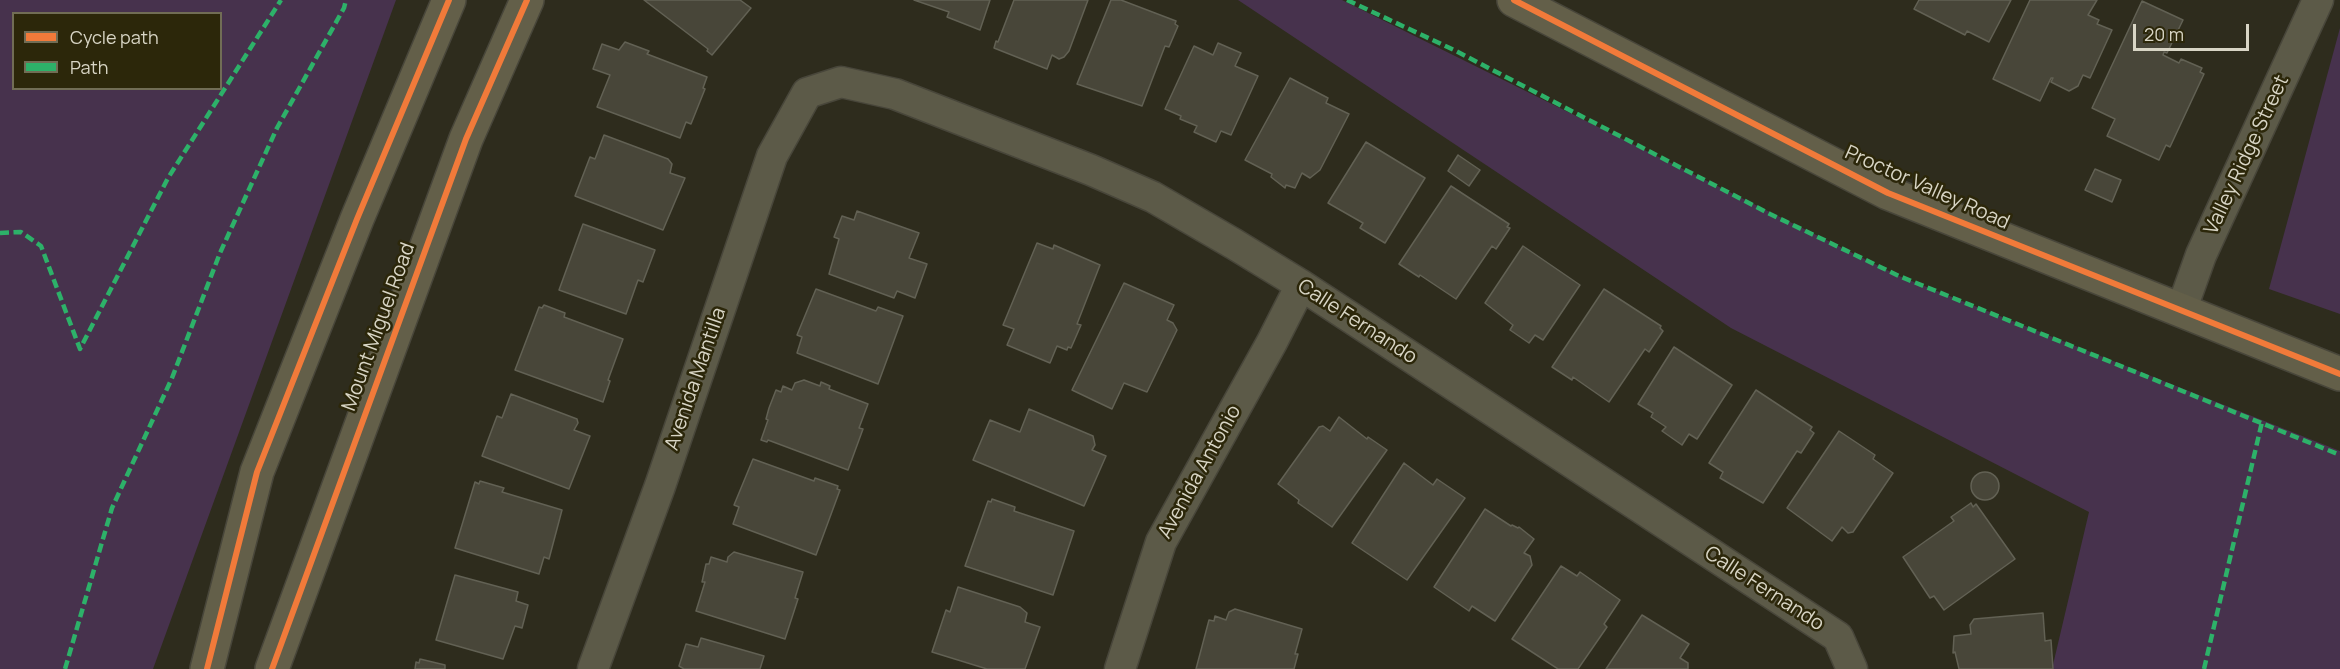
<!DOCTYPE html>
<html>
<head>
<meta charset="utf-8">
<style>
  body { margin:0 }
  #map { position:relative; width:2340px; height:669px; overflow:hidden; background:#2e2c1d; font-family:Manrope,sans-serif }
  canvas { display:block }
  .legend { position:absolute; left:12px; top:12px; width:210px; height:78px; box-sizing:border-box; background:#2c270a; border:2px solid #716d55; margin:0; padding:8px 10px; list-style:none; font-size:18px; color:#d8d5c5 }
  .legend li { display:flex; align-items:center; gap:12px; height:30px }
  .legend b { width:30px; border:2px solid #716d55 }
  .scale { position:absolute; left:2133px; top:24px; width:116px; height:27px; box-sizing:border-box; border:3px solid #d8d5c5; border-top:0; padding-left:8px; font-size:18px; line-height:21px; white-space:nowrap; color:#d8d5c5; -webkit-text-stroke:4px #2c270a; paint-order:stroke }
</style>
</head>
<body>
<div id="map">
<canvas width="2340" height="669"></canvas>
<ul class="legend">
<li><b style="height:8px;background:#f17a3a"></b>Cycle path</li>
<li><b style="height:8px;background:#2db169"></b>Path</li>
</ul>
<div class="scale">20 m</div>
</div>
<script>
const g = document.querySelector('canvas').getContext('2d');
g.lineJoin = 'round';
function paint(path, color) { g.fillStyle = color; g.fill(path, 'evenodd'); }
const poly = rows => new Path2D(rows.map(r => 'M' + r).join(''));
function strokePath(path, color, width, dash) { g.strokeStyle = color; g.lineWidth = width; g.lineCap = dash ? 'butt' : 'round'; g.setLineDash(dash || []); g.stroke(path); }
function drawText(font, color, halo, rows, align = 'center') {
  g.font = font + ' Manrope,sans-serif'; g.lineWidth = 5; g.setLineDash([]); g.textBaseline = 'middle'; g.strokeStyle = halo; g.fillStyle = color; for (const [text, x, y, turn = 0] of rows) {
    g.save(); g.translate(x, y); g.rotate((+turn || 0) * Math.PI / 180); g.textAlign = isNaN(turn) ? turn : align; if (halo) g.strokeText(text, 0, 0); g.fillText(text, 0, 0); g.restore();
  }
}
paint(poly([
  [0,0,396,0,153,669,0,669],
  [14,14,220,14,220,88,14,88],
  [1238,0,1342,0,1899,276,2340,451,2340,669,2052,669,2089,512,1731,328],
  [2340,28,2340,314,2269,289]
]), '#47324d');
const building = poly([
  [644,0,740,0,751,8,712,55,707,51,708,49,644,0],
  [914,0,990,0,980,30,947,17,949,12,914,0],
  [1014,0,1088,0,1069,51,1064,57,1059,59,1052,55,1047,69,994,48,996,41,998,42,1014,0],
  [1111,0,1121,0,1176,21,1175,24,1178,26,1169,47,1165,46,1142,106,1077,84,1111,0],
  [1919,0,2011,0,1989,42,1967,31,1965,35,1914,9,1919,0],
  [2030,0,2097,0,2088,15,2099,20,2097,24,2112,30,2090,78,2083,75,2078,86,2069,91,2051,82,2053,78,2051,78,2040,101,1993,79,2030,0],
  [2142,1,2183,20,2167,53,2164,52,2163,55,2179,63,2181,59,2202,68,2200,72,2204,74,2170,147,2166,145,2159,160,2107,136,2115,119,2092,108,2142,1],
  [625,42,649,51,647,54,707,77,703,88,705,89,691,124,686,122,680,138,597,107,610,75,593,69,602,44,619,50,625,42],
  [1218,43,1241,53,1235,66,1258,76,1231,135,1221,131,1216,142,1194,132,1197,126,1180,119,1181,116,1165,109,1194,46,1213,55,1218,43],
  [1290,78,1328,98,1326,103,1349,114,1320,170,1310,178,1302,173,1295,188,1286,185,1285,188,1271,177,1272,174,1245,160,1290,78],
  [604,135,668,159,672,164,670,173,685,178,663,230,575,196,590,157,595,159,604,135],
  [1366,142,1425,178,1385,243,1360,228,1363,223,1328,203,1366,142],
  [1458,155,1480,170,1469,186,1448,171,1458,155],
  [2095,169,2121,180,2112,202,2085,190,2095,169],
  [1451,186,1509,224,1507,227,1510,228,1496,249,1492,246,1456,299,1420,275,1419,277,1399,264,1451,186],
  [857,211,919,233,909,258,927,264,915,298,897,291,894,298,829,274,839,239,834,237,842,216,854,220,857,211],
  [583,224,655,250,643,282,638,280,626,314,559,290,583,224],
  [1037,243,1053,249,1054,245,1100,265,1077,324,1081,325,1071,348,1068,347,1067,350,1057,346,1050,363,1007,345,1014,329,1003,325,1037,243],
  [1523,246,1580,285,1543,340,1535,335,1529,343,1510,330,1513,325,1485,303,1523,246],
  [1124,283,1174,305,1167,320,1173,323,1177,330,1147,392,1124,383,1112,409,1072,390,1124,283],
  [816,289,876,311,878,307,903,316,878,384,797,353,802,337,797,335,816,289],
  [1604,289,1661,326,1660,328,1663,331,1649,352,1645,349,1609,402,1573,377,1572,380,1552,367,1604,289],
  [544,305,565,313,564,317,623,339,608,380,610,381,603,402,515,370,539,307,542,308,544,305],
  [1674,347,1732,385,1697,439,1689,434,1682,445,1662,431,1666,427,1651,417,1653,413,1638,404,1674,347],
  [804,380,820,386,821,382,830,386,829,389,868,404,859,428,863,429,848,470,768,440,767,442,761,440,768,420,766,419,769,408,776,390,781,392,783,386,792,390,795,383,804,380],
  [1756,390,1812,427,1810,430,1814,433,1801,453,1797,451,1763,503,1720,478,1723,472,1709,463,1756,390],
  [511,394,577,419,578,423,574,430,590,436,569,489,482,456,497,416,502,418,511,394],
  [1029,409,1093,436,1095,445,1092,450,1106,456,1084,506,973,460,990,420,1020,432,1029,409],
  [1339,417,1367,439,1368,437,1387,450,1332,527,1298,503,1299,500,1278,484,1319,427,1323,426,1330,431,1339,417],
  [1839,431,1875,455,1873,459,1893,473,1853,532,1848,533,1842,527,1832,541,1787,508,1839,431],
  [753,459,814,481,815,478,838,486,837,489,840,490,816,555,733,524,739,507,734,505,753,459],
  [1404,463,1433,485,1437,479,1465,498,1407,580,1352,543,1404,463],
  '1971 486a14 14 0 1 1 28 0a14 14 0 1 1-28 0Z',
  [480,481,504,488,502,492,562,510,549,559,544,557,539,574,455,548,475,482,479,484,480,481],
  [992,499,1015,507,1014,511,1074,531,1053,595,965,566,988,501,991,502,992,499],
  [1971,503,1973,507,1976,504,2015,559,1944,610,1934,596,1930,598,1903,557,1954,521,1951,517,1971,503],
  [1485,509,1511,526,1512,525,1518,528,1519,527,1534,539,1524,553,1530,556,1532,565,1495,621,1472,606,1469,611,1434,587,1485,509],
  [734,552,803,572,795,598,798,599,785,639,696,611,705,582,702,582,706,564,709,564,711,557,727,562,728,557,734,552],
  [1561,566,1577,576,1580,572,1620,600,1604,624,1607,627,1578,669,1558,669,1512,639,1561,566],
  [455,575,518,592,516,601,528,605,522,628,515,626,503,659,436,640,455,575],
  [958,587,1020,607,1027,613,1025,622,1040,627,1025,669,987,669,932,652,946,610,950,612,958,587],
  [1235,609,1302,629,1295,654,1298,654,1294,669,1196,669,1209,620,1214,621,1215,616,1226,620,1229,612,1235,609],
  [2043,613,2045,641,2051,640,2053,669,1959,669,1955,652,1953,653,1954,636,1971,634,1970,625,1974,619,2043,613],
  [1642,615,1689,644,1680,658,1688,663,1688,669,1606,669,1642,615],
  [701,638,764,656,760,669,684,669,679,666,686,644,698,647,701,638],
  [420,659,445,665,445,669,415,669,416,662,419,663,420,659]
]);
paint(building, '#484639');
strokePath(building, '#626154', 1.5);
const street = poly([
  [2181,311,2201,255,2318,0],
  [593,669,660,486,772,156,807,93,841,82,895,94,1091,170,1153,197,1234,244,1301,285,1838,637,1852,669],
  [1120,669,1161,542,1272,342,1301,285]
]);
const secondary = poly([
  [1514,0,1888,193,2340,374],
  [207,669,257,472,357,219,449,0],
  [272,669,466,139,527,0]
]);
strokePath(street, '#48463a', 33);
strokePath(secondary, '#48463a', 36);
strokePath(street, '#5c5a48', 30);
strokePath(secondary, '#635f49', 33);
strokePath(poly([
  [1347,0,1454,50,1770,214,1899,276,2340,455],
  [0,233,21,232,41,246,80,349,168,178,281,0],
  [65,669,112,508,172,378,220,253,277,128,344,8,346,0],
  [2204,669,2262,422]
]), '#2db169', 4.5, [9, 4.5]);
strokePath(poly([
  [1514,0,1888,193,2340,374],
  [207,669,257,472,357,219,449,0],
  [272,669,466,139,527,0]
]), '#f17a3a', 6);
drawText('20px', '#d8d5c5', '#2c270a', [
  ["Valley Ridge Street",2247,155,-65],
  ["Proctor Valley Road",1927,188,24],
  ["Calle Fernando",1357,322,33],
  ["Mount Miguel Road",379,327,-70],
  ["Avenida Mantilla",696,379,-71],
  ["Avenida Antonio",1200,472,-61],
  ["Calle Fernando",1764,589,33]
]);
</script>
</body>
</html>
